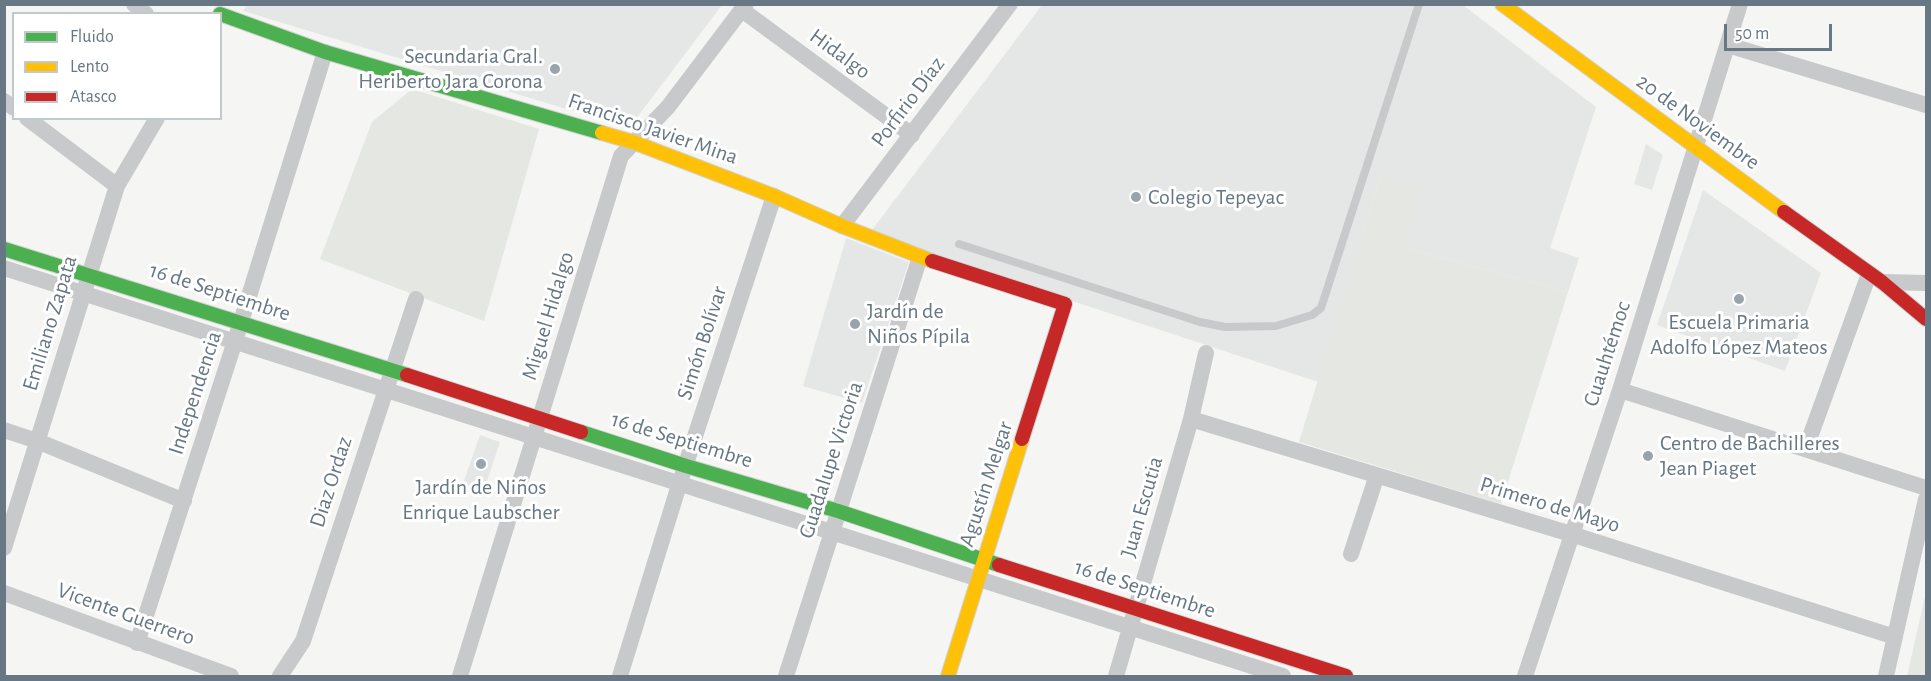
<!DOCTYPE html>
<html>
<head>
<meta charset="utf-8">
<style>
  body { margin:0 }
  #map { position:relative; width:1931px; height:681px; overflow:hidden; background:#f5f5f4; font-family:"Alegreya Sans",sans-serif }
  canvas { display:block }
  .frame { position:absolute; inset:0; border:6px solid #677783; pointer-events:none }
  .legend { position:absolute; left:12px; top:12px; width:210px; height:108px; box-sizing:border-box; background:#fff; border:2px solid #c2c9cd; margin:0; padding:8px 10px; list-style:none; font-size:18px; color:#677783 }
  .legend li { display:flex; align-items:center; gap:12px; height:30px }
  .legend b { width:30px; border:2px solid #c2c9cd }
  .scale { position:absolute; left:1724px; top:24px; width:108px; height:27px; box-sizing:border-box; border:3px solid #677783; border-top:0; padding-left:8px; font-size:18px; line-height:21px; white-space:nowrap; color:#677783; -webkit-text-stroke:4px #fff; paint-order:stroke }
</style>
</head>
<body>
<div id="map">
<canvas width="1931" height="681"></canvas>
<div class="frame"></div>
<ul class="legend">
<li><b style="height:8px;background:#4caf50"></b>Fluido</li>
<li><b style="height:8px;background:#ffc107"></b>Lento</li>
<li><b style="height:8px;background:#c62828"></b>Atasco</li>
</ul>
<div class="scale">50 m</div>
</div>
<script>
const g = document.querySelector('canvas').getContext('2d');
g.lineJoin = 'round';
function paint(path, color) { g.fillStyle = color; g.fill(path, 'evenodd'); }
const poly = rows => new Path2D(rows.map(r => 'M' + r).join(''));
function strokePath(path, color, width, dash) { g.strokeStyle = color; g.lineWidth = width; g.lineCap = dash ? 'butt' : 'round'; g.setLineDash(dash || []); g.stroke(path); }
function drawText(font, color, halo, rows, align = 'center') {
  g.font = font + ' "Alegreya Sans",sans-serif'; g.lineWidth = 6; g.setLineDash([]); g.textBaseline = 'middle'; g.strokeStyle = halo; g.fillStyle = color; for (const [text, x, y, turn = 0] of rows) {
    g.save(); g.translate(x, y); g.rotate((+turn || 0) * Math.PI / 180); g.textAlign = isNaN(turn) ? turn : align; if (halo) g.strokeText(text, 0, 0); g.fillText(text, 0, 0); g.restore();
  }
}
paint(poly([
  [248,4,722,5,629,128,243,11],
  [1042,5,1463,5,1596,107,1550,248,1579,258,1568,292,1405,248,1381,174,1318,382,869,234],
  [1646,144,1663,155,1652,190,1634,184],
  [1703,190,1821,273,1785,371,1657,325],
  [846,238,909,262,862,403,803,386],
  [480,435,500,442,483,493,462,486]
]), '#e5e7e7');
paint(poly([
  [412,89,539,129,484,321,320,259,372,122],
  [1381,174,1422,188,1405,248,1568,292,1501,504,1299,442],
  [1926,592,1926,676,1907,676]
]), '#e4e7e2');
const fast = poly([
  [220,14,325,52,602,133],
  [4,249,407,375],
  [581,432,686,466,838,511,999,565]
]);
const slow = poly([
  [1502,4,1784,212],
  [602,133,633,142,774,196,842,226,932,261],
  [948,676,1022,439]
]);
const jam = poly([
  [1784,212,1882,282,1926,319],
  [932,261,1065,304,1022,439],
  [407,375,581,432],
  [999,565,1346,676]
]);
strokePath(fast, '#d1d2d2', 16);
strokePath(slow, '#d1d2d2', 16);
strokePath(jam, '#d1d2d2', 16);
strokePath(poly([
  [959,244,1200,322,1225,327,1276,326,1312,315,1321,308,1419,4]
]), '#c8c9ca', 8);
strokePath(poly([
  [134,4,146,14],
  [742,10,912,135],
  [1728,45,1926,105],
  [4,101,14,108],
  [27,118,117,186],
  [842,226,1010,4],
  [4,268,1283,676],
  [1882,282,1926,283],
  [1620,390,1926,488],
  [1191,419,1571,534,1895,637],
  [4,430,37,441,184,501],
  [1806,448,1869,274],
  [4,548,117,186,157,118],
  [1351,554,1377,475],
  [4,593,231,676],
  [137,643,235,341,325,52],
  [280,676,303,641,416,299],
  [460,676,621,156,668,107,746,4],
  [620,676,679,485,774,196],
  [786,676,920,257],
  [1116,676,1191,419,1206,353],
  [1525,676,1620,390,1740,4],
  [1886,676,1926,499]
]), '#c8c9ca', 16);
strokePath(fast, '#4caf50', 14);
strokePath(slow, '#ffc107', 14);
strokePath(jam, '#c62828', 14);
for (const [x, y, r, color] of [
  [555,69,6,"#99a3ab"],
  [1136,197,6,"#99a3ab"],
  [1739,299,6,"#99a3ab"],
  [855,324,6,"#99a3ab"],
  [1648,456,6,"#99a3ab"],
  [481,464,6,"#99a3ab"]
]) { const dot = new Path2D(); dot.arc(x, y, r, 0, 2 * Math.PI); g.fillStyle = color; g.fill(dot); strokePath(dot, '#fff', 2); }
drawText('22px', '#677783', '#fff', [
  ["Hidalgo",840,54,36],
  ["Porfirio Díaz",908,102,-53],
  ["20 de Noviembre",1698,122,36],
  ["Francisco Javier Mina",653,129,19],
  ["16 de Septiembre",220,292,18],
  ["Miguel Hidalgo",548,316,-73],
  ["Emiliano Zapata",50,323,-73],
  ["Simón Bolívar",702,343,-72],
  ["Cuauhtémoc",1607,354,-72],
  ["Independencia",195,393,-72],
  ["16 de Septiembre",682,440,17],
  ["Guadalupe Victoria",831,460,-72],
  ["Diaz Ordaz",331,482,-72],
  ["Agustín Melgar",986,484,-72],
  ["Primero de Mayo",1550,505,17],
  ["Juan Escutia",1142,507,-74],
  ["16 de Septiembre",1145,589,18],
  ["Vicente Guerrero",126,614,20]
]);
drawText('22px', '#677783', '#fff', [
  ["Secundaria Gral.",543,56,"right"],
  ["Heriberto Jara Corona",543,81,"right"],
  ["Colegio Tepeyac",1148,197],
  ["Jardín de",867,311],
  ["Niños Pípila",867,336],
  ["Escuela Primaria",1739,322,"center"],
  ["Adolfo López Mateos",1739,347,"center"],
  ["Centro de Bachilleres",1660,443],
  ["Jean Piaget",1660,468],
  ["Jardín de Niños",481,487,"center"],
  ["Enrique Laubscher",481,512,"center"]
], 'left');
</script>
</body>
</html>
